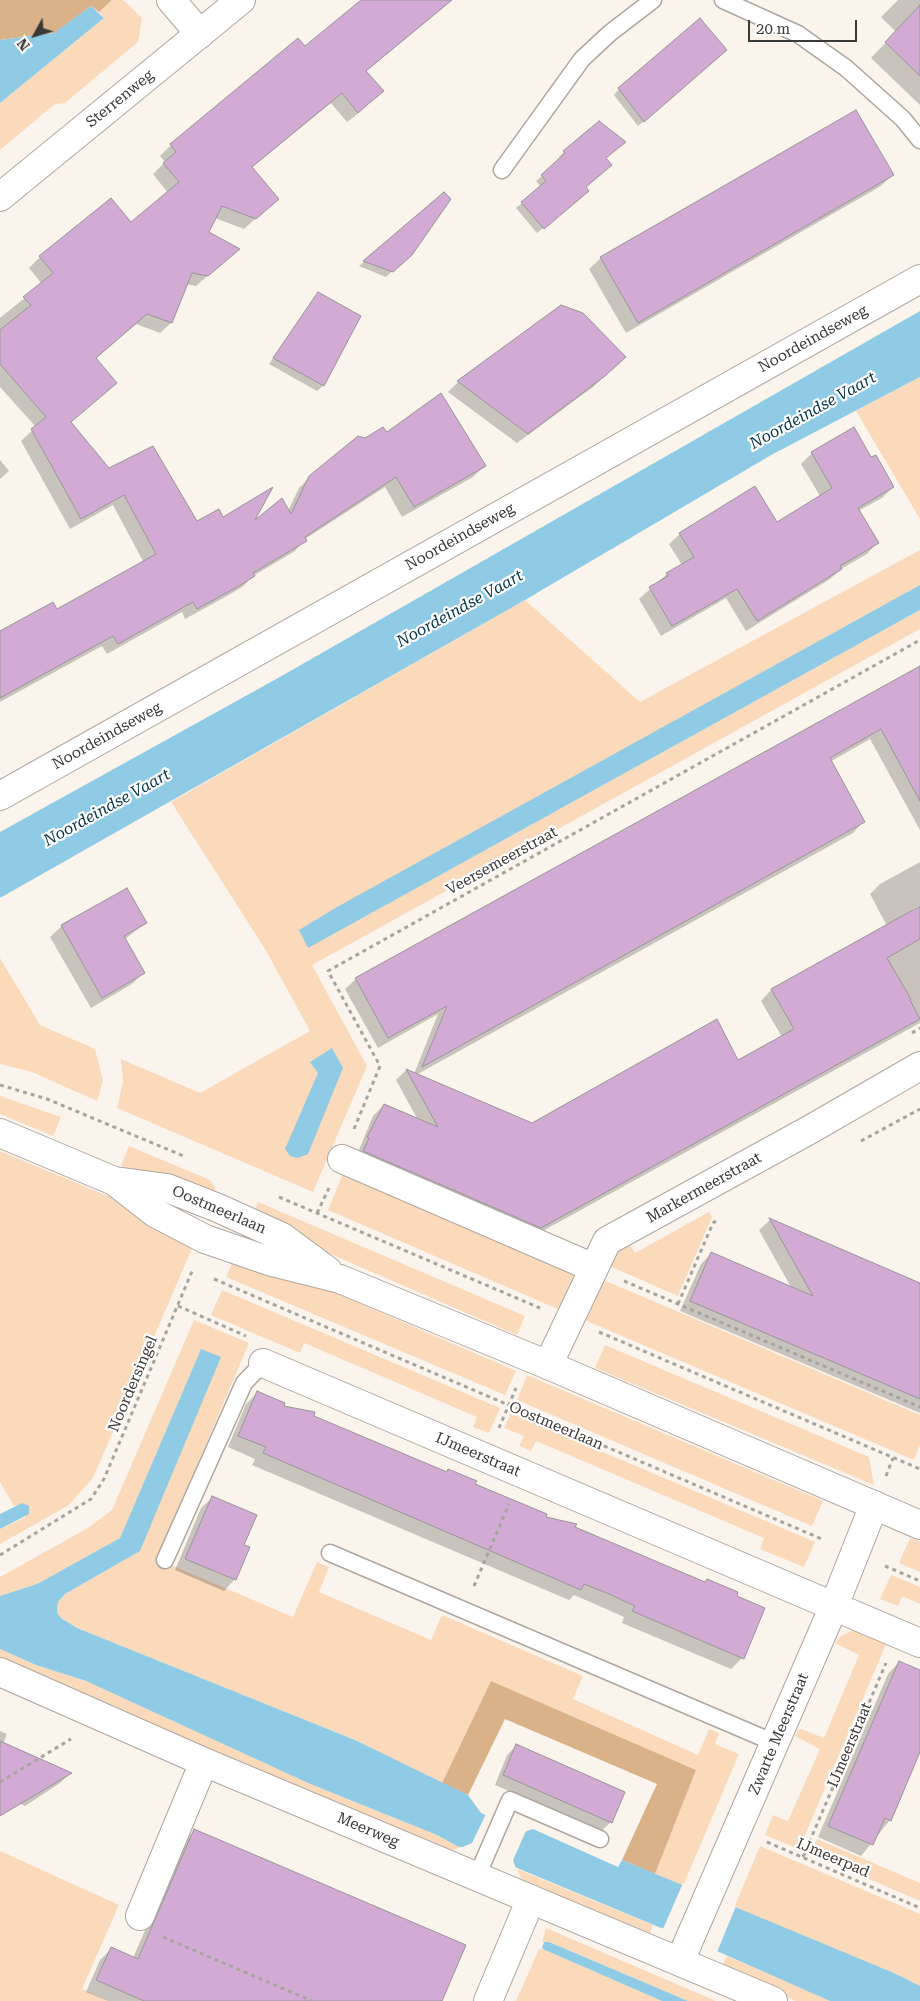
<!DOCTYPE html>
<html>
<head>
<meta charset="utf-8">
<style>
  body { margin:0 }
  #map { position:relative; width:920px; height:2001px; overflow:hidden; background:#fbf4ed; font-family:"Roboto Serif",serif }
  canvas { display:block }
  .north { position:absolute; left:10px; top:10px; width:50px; height:50px; -webkit-text-stroke:4px #fff; paint-order:stroke; rotate:231deg; font-size:14px; font-weight:700; line-height:20px; text-align:center; color:#3b3936 }
  .north::after { content:''; display:block; margin:auto; width:18px; height:22px; background:#3b3936; clip-path:polygon(50% 0,100% 100%,50% 72%,0 100%) }
  .scale { position:absolute; left:748px; top:20px; width:109px; height:22px; box-sizing:border-box; border:2px solid #3b3936; border-top:0; padding-left:6px; font-size:15px; line-height:18px; white-space:nowrap; color:#3b3936; -webkit-text-stroke:4px #fff; paint-order:stroke }
</style>
</head>
<body>
<div id="map">
<canvas width="920" height="2001"></canvas>
<div class="north">N</div>
<div class="scale">20 m</div>
</div>
<script>
const g = document.querySelector('canvas').getContext('2d');
g.lineJoin = 'round';
function paint(path, color) { g.fillStyle = color; g.fill(path, 'evenodd'); }
const poly = rows => new Path2D(rows.map(r => 'M' + r).join(''));
function strokePath(path, color, width, dash) { g.strokeStyle = color; g.lineWidth = width; g.lineCap = dash ? 'butt' : 'round'; g.setLineDash(dash || []); g.stroke(path); }
function drawText(font, color, halo, rows, align = 'center') {
  g.font = font + ' "Roboto Serif",serif'; g.lineWidth = 4.5; g.setLineDash([]); g.textBaseline = 'middle'; g.strokeStyle = halo; g.fillStyle = color; for (const [text, x, y, turn = 0] of rows) {
    g.save(); g.translate(x, y); g.rotate((+turn || 0) * Math.PI / 180); g.textAlign = isNaN(turn) ? turn : align; if (halo) g.strokeText(text, 0, 0); g.fillText(text, 0, 0); g.restore();
  }
}
paint(poly([
  [112,0,123,0,142,18,138,42,65,103,55,104,0,150,0,103,104,18,99,12],
  [920,377,920,519,856,411],
  [920,550,920,585,666,726,309,947,920,610,920,629,312,965,367,1066,313,1192,117,1108,123,1082,121,1059,200,1093,310,1031,265,949,171,802,525,600,640,702],
  [0,958,40,1025,95,1049,103,1081,97,1101,32,1072,0,1064],
  [0,1096,61,1117,53,1136,0,1114],
  [129,1146,210,1180,215,1187,214,1196,121,1166],
  [0,1151,115,1199,194,1244,93,1478,69,1505,0,1544,0,1529,26,1517,22,1503,14,1506,0,1482],
  [345,1169,578,1268,560,1310,328,1210],
  [258,1202,525,1316,517,1335,319,1249,254,1213],
  [709,1212,712,1217,678,1296,605,1264,627,1240,635,1253],
  [233,1261,324,1288,516,1371,505,1395,226,1277],
  [599,1278,920,1415,920,1445,914,1460,582,1319],
  [222,1290,500,1408,489,1433,473,1427,477,1417,304,1343,300,1353,211,1315],
  [194,1320,249,1343,157,1559,293,1617,317,1562,329,1567,319,1592,431,1640,442,1615,583,1676,573,1699,698,1755,709,1729,719,1733,715,1744,739,1754,683,1886,655,1874,696,1770,491,1681,442,1783,355,1740,77,1628,61,1618,57,1613,58,1602,65,1594,140,1551,201,1349,120,1538,37,1584,0,1596,0,1577,88,1528,112,1510],
  [605,1345,869,1457,874,1485,595,1368],
  [527,1375,823,1501,812,1526,517,1400],
  [511,1413,815,1542,804,1567,760,1549,764,1538,536,1441,531,1451,519,1446,524,1436,504,1428],
  [910,1538,920,1542,920,1572,899,1563],
  [891,1575,920,1587,920,1604,902,1596,898,1606,880,1599],
  [853,1630,861,1630,887,1642,799,1849,765,1835,773,1815,788,1821,820,1749,795,1736,798,1730,801,1729,824,1738,859,1655,835,1643,841,1636],
  [0,1649,36,1665,86,1681,308,1783,437,1835,460,1847,450,1852,313,1794,0,1657],
  [817,1839,920,1883,920,1901,811,1854],
  [760,1846,920,1914,920,1986,894,1973,734,1908],
  [0,1851,119,1905,82,1989,108,2001,0,2001],
  [517,1869,653,1925,649,1937,522,1881],
  [546,1928,716,2001,688,2001,549,1942,542,1942],
  [539,1949,545,1950,662,2001,516,2001],
  [727,1956,804,1989,830,2001,796,2001,721,1968]
]), '#fadaba');
paint(poly([
  [0,0,112,0,99,12,91,6,55,33,0,40],
  [491,1681,696,1770,655,1874,622,1860,657,1784,505,1719,468,1795,442,1783]
]), '#dab28a');
paint(poly([
  [91,6,104,18,0,103,0,40,54,33],
  [920,311,920,377,773,454,525,600,0,898,0,832,278,678],
  [920,585,920,610,308,948,299,930,337,907],
  [332,1048,343,1068,308,1154,298,1158,290,1156,285,1149,318,1073,310,1062],
  [201,1349,221,1357,140,1551,65,1594,58,1602,57,1613,61,1618,77,1628,355,1740,468,1795,481,1813,523,1832,533,1829,618,1867,622,1860,894,1973,920,1986,920,2001,830,2001,667,1929,661,1928,510,1865,457,1846,437,1835,308,1783,86,1681,36,1665,0,1649,0,1596,37,1584,120,1538],
  [22,1503,29,1506,29,1514,0,1529,0,1514],
  [544,1942,549,1942,688,2001,662,2001,545,1950,542,1948]
]), '#90cbe5');
paint(poly([
  [486,1814,526,1831,513,1860,516,1869,460,1848,472,1843],
  [683,1883,736,1906,717,1952,663,1929]
]), '#fbf4ed');
paint(poly([
  [363,0,452,0,365,72,382,91,355,116,347,122,331,103,251,168,277,199,244,229,215,218,208,233,238,249,196,286,186,284,171,323,160,333,136,324,95,359,115,383,70,423,109,470,196,523,222,519,251,524,288,511,299,488,310,477,365,439,387,434,484,466,473,477,402,517,385,487,305,539,295,551,253,576,242,587,227,596,185,619,182,612,107,654,102,646,0,702,0,633,56,611,144,563,113,505,70,529,21,441,36,427,0,387,0,318,42,284,29,268,40,257,131,224,168,193,153,174,165,162,160,156,171,145,298,39,305,48],
  [898,0,920,0,920,105,871,58,896,32,881,17],
  [720,55,638,126,614,95,619,89],
  [564,152,605,159,585,187,582,196,537,233,516,208,541,187,536,181,561,159,559,157],
  [892,175,881,186,626,333,589,269,601,258],
  [444,194,405,260,386,277,359,266],
  [313,299,359,316,323,386,317,391,269,364],
  [624,357,593,387,517,443,448,392,458,382],
  [812,453,870,459,893,487,882,498,858,511,877,543,867,554,841,569,830,579,746,631,726,598,661,636,639,599,667,574,682,565,669,544,680,534,777,524,820,496,801,464],
  [0,460,9,471,0,479],
  [920,684,920,830,870,739,830,762,863,822,853,833,416,1075,532,1124,738,1062,782,1037,761,1001,771,990,887,926,870,894,880,884,920,862,920,905,911,910,920,925,920,1023,530,1238,354,1162,373,1116,384,1105,418,1120,396,1080,406,1070,414,1074,438,1014,378,1048,345,989,356,979],
  [126,889,145,923,124,940,143,973,132,984,91,1008,50,937,62,926],
  [770,1220,920,1284,920,1413,680,1311,701,1264,711,1254,792,1289,759,1230],
  [258,1392,282,1407,312,1417,446,1473,448,1471,474,1485,544,1518,574,1528,705,1583,742,1658,731,1669,622,1623,624,1617,597,1605,574,1595,569,1600,252,1465,255,1459,228,1447,246,1404],
  [213,1497,243,1546,235,1579,224,1591,175,1570,201,1508],
  [899,1662,920,1671,920,1749,890,1820,861,1856,818,1837,888,1674],
  [0,1731,7,1734,3,1744,70,1773,60,1783,25,1806,0,1794],
  [516,1746,611,1822,601,1831,495,1785,507,1755],
  [195,1830,441,2001,108,2001,86,1992,100,1960,111,1949,133,1958,183,1842]
]), '#0003');
const building = poly([
  [361,0,452,0,366,71,384,91,367,105,358,113,342,93,252,167,279,199,256,219,222,206,209,232,240,249,208,276,192,273,172,323,147,314,96,358,117,383,71,422,109,468,153,446,197,521,219,509,223,517,273,487,255,520,282,498,291,514,309,476,358,436,365,438,383,427,387,432,441,393,486,466,414,507,396,477,305,537,307,541,253,573,255,576,239,586,197,609,193,602,118,644,113,636,0,698,0,631,53,602,57,609,156,554,124,495,81,519,31,429,46,417,0,364,0,330,31,305,23,297,53,273,39,256,111,198,131,222,179,182,163,163,176,152,170,144,298,38,305,46,361,0],
  [920,5,920,76,885,42,920,5],
  [700,18,727,50,644,122,618,88,700,18],
  [856,110,894,175,638,323,600,257,856,110],
  [599,121,626,142,606,158,612,165,586,187,589,191,544,229,521,202,546,181,541,175,565,153,563,151,599,121],
  [444,192,451,199,412,255,393,272,363,261,444,192],
  [318,292,361,316,324,386,273,358,318,292],
  [561,305,583,313,626,357,605,376,528,434,457,381,561,305],
  [854,427,871,457,876,455,894,487,858,508,879,543,840,566,842,569,757,621,737,589,672,626,649,587,668,576,666,573,694,557,679,533,755,486,777,522,832,488,811,452,854,427],
  [920,666,920,801,881,729,830,758,865,822,422,1067,447,1006,388,1038,355,978,920,666],
  [127,888,147,923,124,936,145,973,102,998,61,925,127,888],
  [920,906,920,939,887,958,911,999,910,1000,920,1019,541,1228,363,1151,369,1138,367,1137,384,1104,438,1127,406,1069,532,1123,717,1019,738,1060,794,1029,771,989,920,906],
  [769,1218,920,1283,920,1399,690,1301,711,1252,813,1296,769,1218],
  [257,1391,285,1403,284,1406,315,1412,314,1416,447,1472,448,1469,477,1481,475,1484,547,1514,546,1517,577,1524,575,1527,705,1582,707,1579,738,1592,737,1596,765,1608,744,1659,632,1611,635,1606,609,1594,584,1584,581,1590,263,1453,266,1447,238,1436,257,1391],
  [212,1496,257,1515,244,1545,250,1547,236,1580,185,1559,212,1496],
  [899,1661,920,1670,920,1752,891,1821,885,1818,873,1845,828,1826,899,1661],
  [0,1741,72,1773,0,1816,0,1741],
  [516,1744,625,1792,612,1823,503,1775,516,1744],
  [194,1829,466,1945,442,2001,144,2001,96,1980,111,1947,138,1959,194,1829]
]);
paint(building, '#d2abd4');
strokePath(building, '#999399', 1);
const service = poly([
  [723,0,798,34,846,68,903,119,920,140],
  [502,170,582,59,610,33,653,0],
  [330,1553,775,1743],
  [165,1560,244,1383,263,1363],
  [477,1876,510,1800,600,1839]
]);
const minor = poly([
  [171,0,200,34],
  [0,796,920,279],
  [342,1159,594,1268],
  [263,1363,920,1643],
  [548,1365,607,1241,811,1129,920,1066],
  [0,1672,204,1762,773,2001],
  [140,1916,204,1762],
  [680,1961,834,1606,874,1505],
  [488,2001,531,1899]
]);
const tertiary = poly([
  [0,197,241,0],
  [0,1133,114,1181,155,1213,205,1239,272,1262,340,1279,548,1365,920,1525],
  [115,1181,167,1188,218,1208,282,1237,328,1271]
]);
strokePath(service, '#ada69f', 19);
strokePath(minor, '#ada69f', 30);
strokePath(tertiary, '#ada69f', 30);
strokePath(poly([
  [912,1033,920,1028],
  [0,1085,47,1099,186,1157],
  [354,1129,380,1066,328,971,920,640],
  [861,1141,920,1109],
  [279,1197,540,1308],
  [317,1213,329,1188],
  [214,1279,824,1540],
  [624,1281,920,1407],
  [678,1304,713,1223,716,1221],
  [178,1306,246,1336],
  [599,1332,920,1469],
  [499,1428,516,1388],
  [886,1476,893,1458],
  [0,1555,91,1499,104,1479,193,1269],
  [885,1566,920,1581],
  [474,1586,509,1504],
  [0,1782,71,1739],
  [767,1842,920,1908],
  [803,1857,886,1663],
  [163,1937,312,2001]
]), '#a7a39d', 3, [4, 4]);
strokePath(service, '#fff', 16);
strokePath(minor, '#fff', 28);
strokePath(tertiary, '#fff', 28);
drawText('15px', '#3b3936', '#fff', [
  ["Sterrenweg",120,99,-39],
  ["Noordeindseweg",813,339,-29],
  ["Noordeindseweg",460,537,-29],
  ["Noordeindseweg",107,736,-29],
  ["Veersemeerstraat",502,861,-29],
  ["Markermeerstraat",704,1188,-29],
  ["Oostmeerlaan",219,1210,23],
  ["Noordersingel",133,1384,-67],
  ["Oostmeerlaan",556,1426,23],
  ["IJmeerstraat",478,1455,23],
  ["Zwarte Meerstraat",779,1734,-67],
  ["IJmeerstraat",850,1745,-67],
  ["Meerweg",368,1830,23],
  ["IJmeerpad",833,1858,23]
]);
drawText('italic 16px', '#003547', '#fff', [
  ["Noordeindse Vaart",813,411,-29],
  ["Noordeindse Vaart",460,609,-29],
  ["Noordeindse Vaart",107,808,-29]
]);
</script>
</body>
</html>
